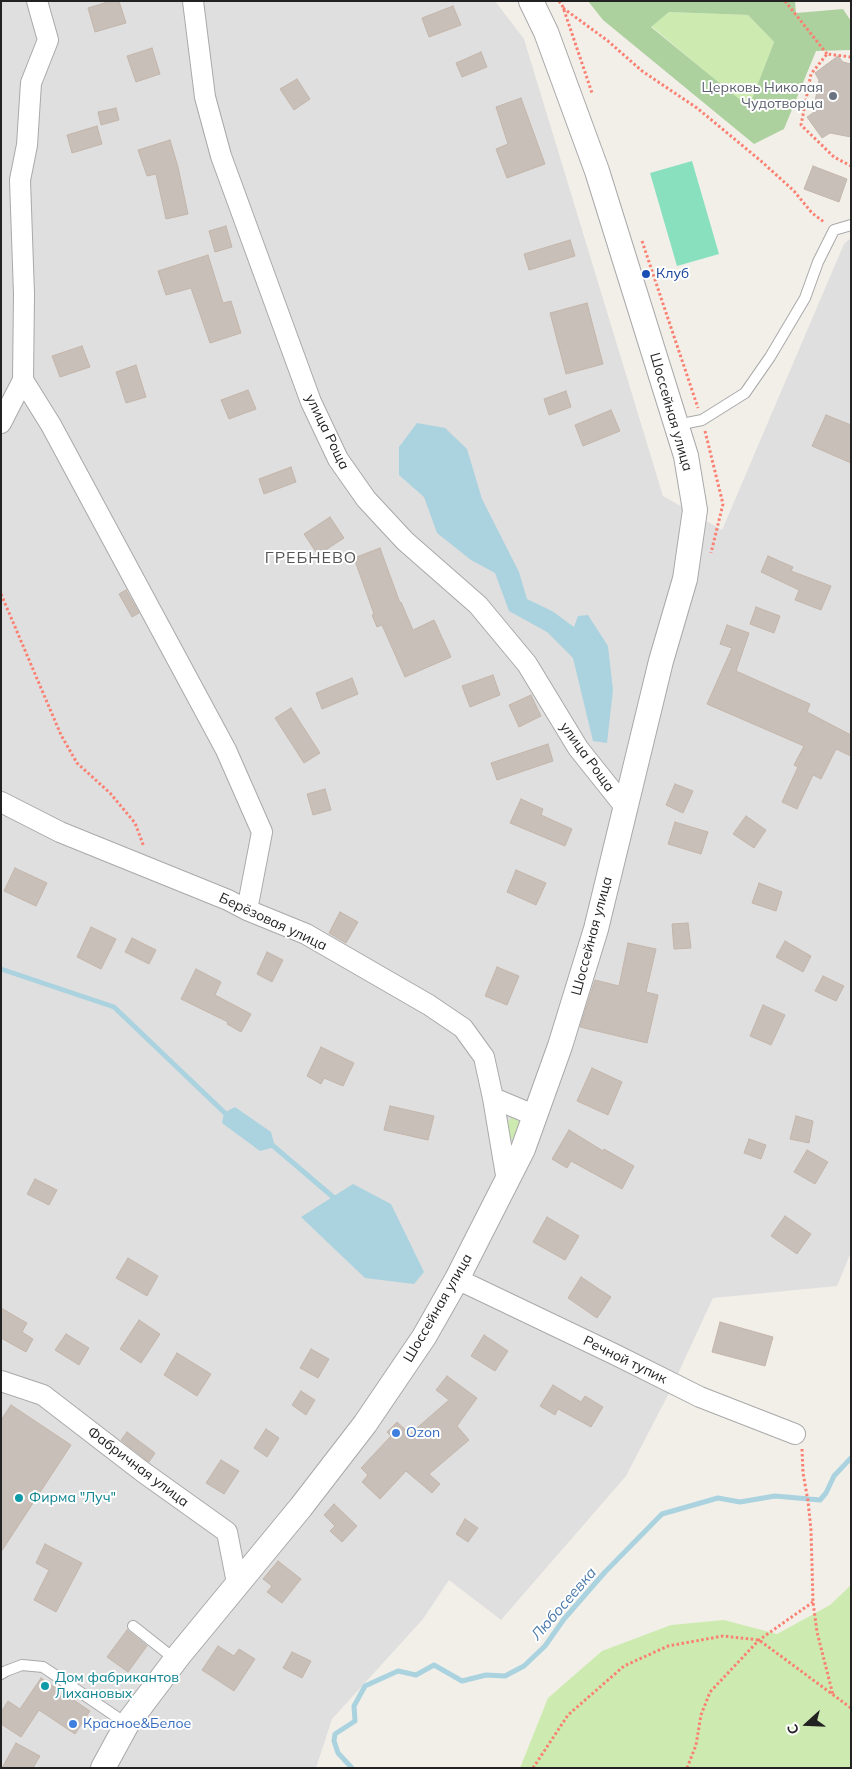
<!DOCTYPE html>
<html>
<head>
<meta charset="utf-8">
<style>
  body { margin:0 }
  #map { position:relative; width:852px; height:1769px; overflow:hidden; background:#f2efe9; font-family:Mulish,sans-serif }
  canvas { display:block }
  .frame { position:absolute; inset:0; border:2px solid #222; pointer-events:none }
  .north { position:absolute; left:782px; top:1699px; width:50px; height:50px; -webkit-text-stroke:4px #fff; paint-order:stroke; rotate:250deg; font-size:14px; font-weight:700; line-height:20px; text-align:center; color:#222 }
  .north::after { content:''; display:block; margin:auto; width:18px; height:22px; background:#222; clip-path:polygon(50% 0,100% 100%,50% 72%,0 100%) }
</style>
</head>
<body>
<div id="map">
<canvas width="852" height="1769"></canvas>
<div class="frame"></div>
<div class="north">С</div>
</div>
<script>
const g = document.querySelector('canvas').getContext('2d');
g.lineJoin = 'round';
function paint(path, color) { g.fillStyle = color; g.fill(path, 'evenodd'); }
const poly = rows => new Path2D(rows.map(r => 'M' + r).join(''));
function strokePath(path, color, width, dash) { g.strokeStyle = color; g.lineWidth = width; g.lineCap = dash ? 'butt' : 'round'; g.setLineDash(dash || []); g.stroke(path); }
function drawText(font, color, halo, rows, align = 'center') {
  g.font = font + ' Mulish,sans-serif'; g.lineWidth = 4; g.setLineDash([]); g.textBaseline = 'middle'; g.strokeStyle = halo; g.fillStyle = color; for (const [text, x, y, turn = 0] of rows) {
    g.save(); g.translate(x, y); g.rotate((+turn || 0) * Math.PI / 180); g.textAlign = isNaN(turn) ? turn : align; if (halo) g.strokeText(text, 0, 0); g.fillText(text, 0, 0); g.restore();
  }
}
paint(poly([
  [1,1,495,1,524,39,663,496,722,530,844,244,851,238,851,1252,837,1286,713,1298,669,1393,626,1476,501,1620,449,1580,423,1619,332,1719,316,1768,1,1768]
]), '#e0dfdf');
paint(poly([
  [669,12,748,15,774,42,749,108,651,26],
  [513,1116,522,1124,516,1138,511,1139,506,1134,506,1124],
  [851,1585,851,1768,520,1768,548,1698,602,1651,671,1625,724,1620,777,1634,830,1605]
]), '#cdebb0');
paint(poly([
  [588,1,795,1,796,13,843,9,851,21,851,50,816,51,784,129,754,144,603,20],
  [669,12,748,15,774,42,749,107,651,27]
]), '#add19e');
paint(poly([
  [692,161,719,254,677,266,650,173]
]), '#88e0be');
paint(poly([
  [417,423,445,428,467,449,482,499,519,572,527,599,552,611,574,627,578,616,588,615,608,646,613,690,607,743,593,741,573,658,547,632,509,611,495,573,471,560,437,533,424,497,399,475,399,447],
  [235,1107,271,1132,275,1147,260,1151,222,1123,224,1113],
  [353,1184,391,1204,424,1272,414,1284,365,1278,301,1217]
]), '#aad3df');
strokePath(poly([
  [1,969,114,1007,228,1116],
  [271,1144,333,1197],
  [352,1768,338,1753,334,1741,335,1734,355,1721,354,1706,365,1686,398,1671,416,1675,434,1665,462,1681,486,1675,505,1676,524,1666,545,1646,564,1619,605,1572,662,1514,718,1498,740,1502,775,1496,820,1500,826,1493,834,1476,851,1458]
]), '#aad3df', 5);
const building = poly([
  [111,1,119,1,126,23,95,32,88,8,111,1],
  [453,6,461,25,429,37,422,18,453,6],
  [152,48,160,74,136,82,127,56,152,48],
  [481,52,487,67,462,77,456,63,481,52],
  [838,56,843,62,851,64,851,137,830,133,822,138,807,117,813,113,819,80,815,73,838,56],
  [297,79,310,99,294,110,280,89,297,79],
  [521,98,545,164,507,178,496,149,508,144,496,107,521,98],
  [116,108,119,120,101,125,98,112,116,108],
  [97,126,102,144,72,153,67,135,97,126],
  [170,140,178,167,188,214,166,219,156,174,147,176,138,150,170,140],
  [813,166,847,179,839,202,804,189,813,166],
  [226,226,232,247,215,252,209,231,226,226],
  [570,240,575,256,529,270,524,254,570,240],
  [208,255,223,303,231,301,241,333,210,343,191,288,166,295,158,271,208,255],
  [587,303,603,364,566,374,550,313,587,303],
  [82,346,90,367,60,377,52,356,82,346],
  [136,365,146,397,126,403,116,372,136,365],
  [248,390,256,409,229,419,221,400,248,390],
  [566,391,571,407,549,415,544,399,566,391],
  [611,410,620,431,583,446,575,425,611,410],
  [826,415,851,425,851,463,812,446,826,415],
  [291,467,296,482,264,494,259,479,291,467],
  [330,517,344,538,318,555,304,534,330,517],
  [380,548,400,603,401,602,413,630,434,620,451,657,405,677,382,625,377,627,372,615,374,614,354,558,380,548],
  [768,556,793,567,791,571,831,586,821,610,795,600,799,590,761,572,768,556],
  [126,590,139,613,132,617,119,594,126,590],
  [756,607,780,616,774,633,750,624,756,607],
  [727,625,749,633,736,671,810,704,807,712,851,735,851,756,836,749,821,779,813,775,797,809,782,802,798,767,794,765,804,746,707,704,732,648,720,644,727,625],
  [493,675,500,695,470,707,462,686,493,675],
  [352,678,358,694,322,709,316,693,352,678],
  [531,695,541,716,519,727,509,705,531,695],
  [291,708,320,753,304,763,275,718,291,708],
  [548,744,553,761,497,780,491,763,548,744],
  [675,784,693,791,683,813,666,805,675,784],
  [325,789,331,810,313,815,307,794,325,789],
  [521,799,543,809,541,815,572,829,565,846,510,823,521,799],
  [746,816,766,830,754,848,733,834,746,816],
  [675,822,708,832,701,854,668,844,675,822],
  [15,868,47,883,36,906,4,891,15,868],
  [516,870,546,883,536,905,507,892,516,870],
  [759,883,782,892,776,911,752,903,759,883],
  [340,912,358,922,346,943,329,933,340,912],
  [688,923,691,948,674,949,672,924,688,923],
  [91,927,116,939,101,969,77,957,91,927],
  [132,938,156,950,149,964,125,952,132,938],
  [785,941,811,956,803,972,776,957,785,941],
  [628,943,656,949,646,992,658,995,647,1043,580,1027,595,980,619,986,628,943],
  [267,952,283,960,272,982,257,974,267,952],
  [497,967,519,976,507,1005,485,996,497,967],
  [196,969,221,982,215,995,251,1014,241,1032,227,1024,228,1022,181,999,196,969],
  [823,976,844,986,836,1001,815,991,823,976],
  [763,1005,785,1015,771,1045,750,1036,763,1005],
  [321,1047,354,1063,343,1086,324,1078,321,1084,307,1076,321,1047],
  [592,1068,622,1082,608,1115,577,1101,592,1068],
  [390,1106,434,1116,428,1140,384,1130,390,1106],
  [796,1116,813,1121,809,1143,790,1139,796,1116],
  [569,1130,603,1151,604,1149,634,1166,622,1189,571,1161,567,1168,552,1159,569,1130],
  [749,1139,766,1145,761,1159,744,1153,749,1139],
  [807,1150,828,1162,815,1184,794,1172,807,1150],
  [35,1179,57,1190,49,1205,27,1194,35,1179],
  [785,1216,811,1234,797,1254,771,1236,785,1216],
  [547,1217,579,1236,565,1260,533,1242,547,1217],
  [128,1258,158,1276,147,1296,116,1278,128,1258],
  [581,1277,611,1297,597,1318,568,1298,581,1277],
  [1,1308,27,1323,22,1332,33,1339,26,1352,1,1338,1,1308],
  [139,1320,160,1334,141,1363,120,1349,139,1320],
  [720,1322,773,1337,765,1366,712,1352,720,1322],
  [66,1334,89,1348,79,1365,55,1350,66,1334],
  [484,1335,508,1351,495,1371,471,1356,484,1335],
  [311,1349,329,1359,318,1378,300,1368,311,1349],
  [177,1353,211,1374,197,1396,164,1375,177,1353],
  [447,1376,477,1398,457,1426,469,1440,429,1474,440,1484,432,1493,406,1471,380,1499,362,1482,368,1475,361,1468,391,1436,387,1432,397,1422,410,1434,449,1400,436,1390,447,1376],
  [553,1385,581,1402,585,1396,603,1407,591,1427,558,1409,555,1415,540,1406,553,1385],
  [301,1391,315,1400,306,1415,292,1405,301,1391],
  [11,1405,71,1445,1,1552,1,1420,11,1405],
  [266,1429,279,1438,267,1457,254,1448,266,1429],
  [127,1432,155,1453,149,1462,121,1440,127,1432],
  [221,1460,239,1471,224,1494,206,1483,221,1460],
  [334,1504,357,1526,342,1542,330,1531,335,1526,324,1515,334,1504],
  [465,1519,478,1528,468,1542,456,1534,465,1519],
  [45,1544,82,1563,56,1612,34,1600,49,1570,36,1563,45,1544],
  [278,1561,301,1579,282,1603,267,1592,272,1586,263,1579,278,1561],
  [127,1630,147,1646,128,1672,107,1657,127,1630],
  [218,1646,234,1656,239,1649,255,1659,234,1691,202,1670,218,1646],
  [292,1652,311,1661,302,1678,283,1668,292,1652],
  [41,1678,90,1711,75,1734,39,1710,21,1737,1,1724,1,1712,8,1701,20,1709,41,1678],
  [16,1743,40,1756,33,1768,2,1768,16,1743]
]);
paint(building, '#c7bfb8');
strokePath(building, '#c4b6ab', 1);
const service = poly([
  [677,425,702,420,745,393,770,357,805,298,818,262,834,230,851,225],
  [133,1626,176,1660],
  [1,1674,6,1671,22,1665,43,1667,127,1724]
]);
const minor = poly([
  [37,1,48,40,31,83,27,145,20,180,24,294,23,380,51,425,226,750,262,832,247,910],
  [193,1,205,97,221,156,311,402,338,459,366,499,405,541,478,605,527,664,578,748,625,807],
  [1,423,23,380],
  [1,802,60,832,228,900,247,910,306,934,429,1005,463,1028,484,1057,493,1098,507,1181],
  [493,1098,536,1116],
  [457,1279,616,1355,700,1397,795,1434],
  [1,1381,43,1395,143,1472,227,1532,237,1583]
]);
const tertiary = poly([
  [103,1768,127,1724,180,1654,301,1507,365,1424,424,1337,457,1279,523,1149,560,1046,596,929,661,661,685,579,695,510,686,456,597,171,546,32,531,1]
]);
strokePath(service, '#a9a9a9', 12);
strokePath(minor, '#a9a9a9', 22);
strokePath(tertiary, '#a9a9a9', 26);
strokePath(poly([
  [559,1,563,7,592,93],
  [785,1,827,54],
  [563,8,608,41,642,71,697,108,761,161,794,191,812,213,824,222],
  [851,57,827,54,811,74,801,125,834,157,851,166],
  [642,241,698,408],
  [705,431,723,504,711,553],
  [1,594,61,735,77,763,110,793,135,823,144,847],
  [802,1449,803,1473,808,1501,811,1530,813,1602,817,1632,833,1695],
  [533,1768,568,1715,624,1666,668,1646,723,1636,759,1640,851,1708],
  [687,1768,696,1745,701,1715,710,1692,759,1640,813,1602]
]), '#fa8072', 3, [2.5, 2.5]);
strokePath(service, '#fff', 10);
strokePath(minor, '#fff', 20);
strokePath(tertiary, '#fff', 24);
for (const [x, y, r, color] of [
  [833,96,5,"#6b7280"],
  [646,274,5,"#1a4fb4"],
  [396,1433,5,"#3f7fe0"],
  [19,1498,5,"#0f9aa8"],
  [45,1686,5,"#0f9aa8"],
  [73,1724,5,"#3f7fe0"]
]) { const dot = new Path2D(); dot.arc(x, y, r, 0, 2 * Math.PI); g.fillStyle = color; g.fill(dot); strokePath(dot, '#fff', 2); }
drawText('14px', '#5b616d', '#fff', [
  ["Церковь Николая",823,88],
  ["Чудотворца",823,104]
], 'right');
drawText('14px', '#164399', '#fff', [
  ["Клуб",656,274]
], 'left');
drawText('14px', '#222', '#fff', [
  ["Шоссейная улица",671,412,74],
  ["улица Роща",327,432,64],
  ["улица Роща",587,757,54],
  ["Берёзовая улица",273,922,25],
  ["Шоссейная улица",592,936,-75],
  ["Шоссейная улица",438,1308,-60],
  ["Речной тупик",625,1360,26],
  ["Фабричная улица",138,1467,37]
]);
drawText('14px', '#366cbe', '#fff', [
  ["Ozon",406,1433],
  ["Красное&Белое",83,1724]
], 'left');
drawText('14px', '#0d838f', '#fff', [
  ["Фирма \"Луч\"",29,1498],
  ["Дом фабрикантов",55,1678],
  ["Лихановых",55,1694]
], 'left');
drawText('italic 15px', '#4a7aab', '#fff', [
  ["Любосеевка",564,1604,-49]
]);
g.letterSpacing = '1px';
drawText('16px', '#555', '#fff', [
  ["ГРЕБНЕВО",311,558]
]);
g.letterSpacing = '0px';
</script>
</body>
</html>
